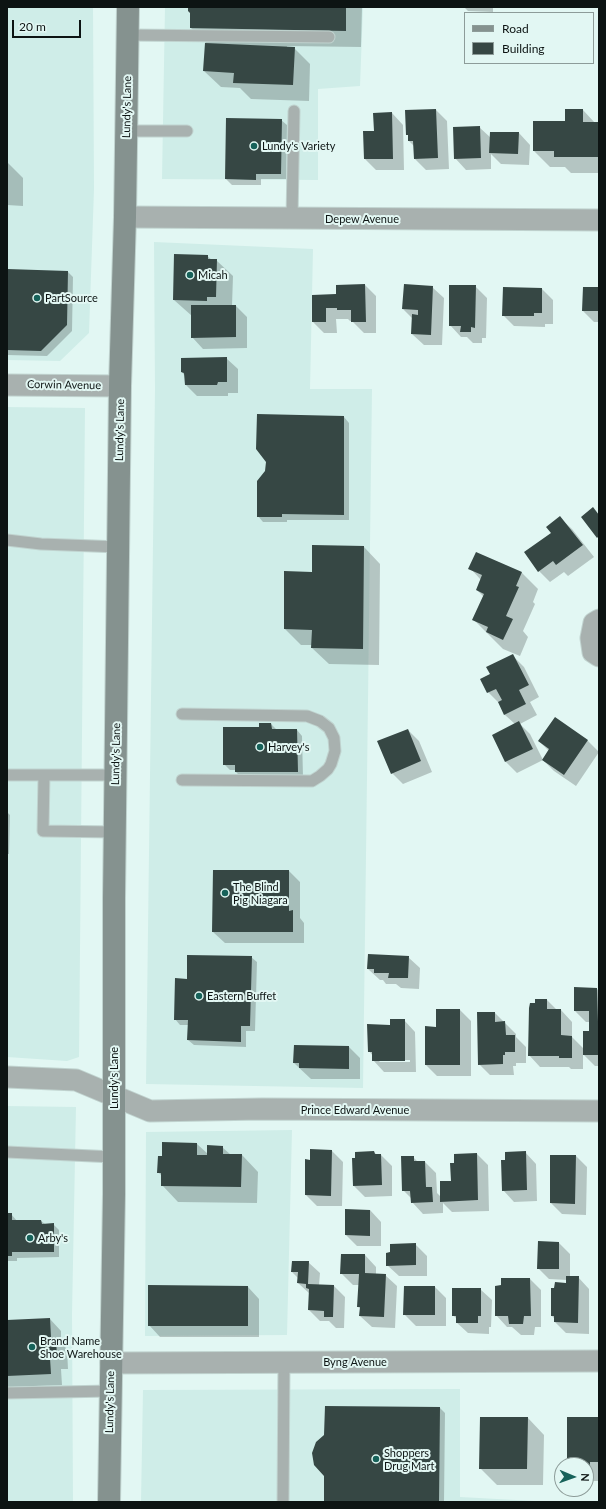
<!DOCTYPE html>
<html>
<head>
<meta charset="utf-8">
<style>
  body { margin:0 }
  #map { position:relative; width:606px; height:1509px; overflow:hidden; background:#e2f7f3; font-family:Lato,sans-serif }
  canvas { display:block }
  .frame { position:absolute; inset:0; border:8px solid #0d1413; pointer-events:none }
  .legend { position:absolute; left:464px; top:12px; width:130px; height:52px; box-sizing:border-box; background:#e2f7f3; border:1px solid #8d9c99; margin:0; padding:5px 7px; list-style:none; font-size:12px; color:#0d1413 }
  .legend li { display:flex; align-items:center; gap:8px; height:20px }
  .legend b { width:20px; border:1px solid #8d9c99 }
  .north { position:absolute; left:554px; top:1457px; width:40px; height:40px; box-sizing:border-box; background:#e2f7f3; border:1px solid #8d9c99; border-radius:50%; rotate:92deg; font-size:11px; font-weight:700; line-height:16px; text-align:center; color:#0d1413 }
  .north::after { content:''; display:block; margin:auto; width:14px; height:18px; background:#17625a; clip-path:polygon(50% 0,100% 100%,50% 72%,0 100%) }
  .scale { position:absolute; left:12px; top:20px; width:69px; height:18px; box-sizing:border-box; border:2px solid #0d1413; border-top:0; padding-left:5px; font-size:12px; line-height:14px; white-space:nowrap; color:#0d1413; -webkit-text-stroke:3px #e2f7f3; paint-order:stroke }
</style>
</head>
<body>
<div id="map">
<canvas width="606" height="1509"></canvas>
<div class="frame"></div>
<ul class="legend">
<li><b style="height:5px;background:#85928f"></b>Road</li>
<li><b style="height:11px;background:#364744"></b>Building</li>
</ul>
<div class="north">N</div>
<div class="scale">20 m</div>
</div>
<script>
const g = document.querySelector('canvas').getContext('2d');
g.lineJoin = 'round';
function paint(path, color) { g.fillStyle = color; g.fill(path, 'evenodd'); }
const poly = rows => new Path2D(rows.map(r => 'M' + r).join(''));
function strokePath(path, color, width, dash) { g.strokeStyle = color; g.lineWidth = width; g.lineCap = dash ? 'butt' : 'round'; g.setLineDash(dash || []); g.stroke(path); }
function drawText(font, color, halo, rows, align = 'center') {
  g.font = font + ' Lato,sans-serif'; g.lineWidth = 4; g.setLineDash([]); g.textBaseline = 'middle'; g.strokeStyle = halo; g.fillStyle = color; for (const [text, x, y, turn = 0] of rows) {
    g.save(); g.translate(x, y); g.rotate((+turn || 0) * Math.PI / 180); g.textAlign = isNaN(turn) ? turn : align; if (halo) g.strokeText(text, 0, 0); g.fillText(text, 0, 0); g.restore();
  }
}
paint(poly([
  [7,7,93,7,94,189,89,333,60,361,7,360],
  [165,7,363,7,360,86,318,89,318,180,162,179],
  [154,242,313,249,310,389,372,389,363,1088,146,1084,155,389],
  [7,407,85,408,79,1057,67,1061,7,1057],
  [7,1106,76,1107,72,1314,73,1502,7,1502],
  [292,1130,287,1335,145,1336,146,1132],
  [460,1389,460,1497,553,1502,141,1502,143,1390]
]), '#cfede8');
paint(poly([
  [189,7,362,7,361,47,287,46,287,48,294,48,310,64,309,101,251,99,240,88,221,87,204,71,207,44,191,28,191,13],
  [464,7,493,7,493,12,468,11],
  [436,110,447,121,449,169,426,170,415,159,414,146,409,141,409,136,407,134],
  [583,110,595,123,599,123,599,173,571,173,565,167,550,167,534,151,566,122],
  [392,113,403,125,404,170,376,170,365,159,375,132],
  [281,120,287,125,286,179,261,179,261,185,232,185,226,179],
  [479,127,491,138,519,133,530,145,529,165,501,164,491,154,491,169,466,170,455,158],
  [7,162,23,178,23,206,7,205],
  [207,256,212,260,216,260,233,276,232,306,236,306,247,317,247,348,203,349,192,337,192,316,174,300],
  [7,270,68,272,73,277,72,331,47,356,7,355],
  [365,285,376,296,376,333,364,333,352,321,350,321,348,319,336,319,337,333,324,333,313,322,337,295],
  [475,286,487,298,486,338,482,338,482,343,473,343,467,337,461,337,450,325],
  [432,287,444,298,442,345,424,345,412,334,413,319,403,309],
  [504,288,542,289,553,300,553,324,545,324,545,327,514,326,503,315],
  [599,288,599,322,594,322,583,311],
  [226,358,238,369,238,393,228,393,228,396,197,396,186,385,185,376,182,372],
  [344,417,349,423,349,520,287,520,287,522,263,522,258,516],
  [560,518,572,529,594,557,568,576,564,572,550,582,539,571,552,533],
  [364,547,380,564,379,665,329,664,312,648,312,645,301,645,285,629,313,573],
  [476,553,522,573,538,589,533,602,535,604,523,631,528,637,520,656,503,649,474,620,484,597,477,590,481,580,470,568],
  [513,656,524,667,539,697,530,702,537,715,520,724,530,734,543,760,549,751,539,741,555,718,588,741,599,752,576,786,554,771,543,760,517,773,506,762,493,736,515,724,505,715,499,703,488,692,491,675],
  [271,724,277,730,297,730,302,736,303,777,241,777,236,772,236,770,230,770,224,764,260,728],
  [408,730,419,741,432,772,403,784,392,773],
  [7,812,10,815,9,854,7,854],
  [289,871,300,882,300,918,304,923,304,943,225,943,213,932],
  [251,957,257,962,255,1031,246,1031,246,1047,194,1045,188,1040,189,1025,180,1025,175,1019,188,980],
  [408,957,420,968,419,989,401,988,396,984,386,984,383,980,380,980,368,969],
  [575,988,597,989,599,991,599,1066,595,1066,583,1054,583,1069,571,1069,569,1067,540,1067,529,1055,536,1004,547,1000,557,1010,561,1010,572,1022,572,1037,584,1049,590,1032,590,1022,586,1022,575,1011],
  [460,1010,471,1021,471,1076,437,1076,426,1065,437,1028],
  [495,1013,516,1034,516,1037,526,1047,526,1063,516,1063,516,1066,513,1066,514,1075,490,1075,479,1064],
  [404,1020,415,1032,416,1072,384,1072,373,1060,373,1056,369,1051,391,1026],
  [378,1060,410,1060,410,1062,380,1062],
  [349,1047,360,1058,360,1079,311,1079,294,1063],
  [163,1143,197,1144,208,1154,222,1147,231,1155,242,1155,258,1172,257,1203,178,1202,162,1185,162,1176,158,1172,163,1157],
  [332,1151,343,1162,342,1206,317,1206,306,1195,311,1161],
  [374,1152,377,1155,381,1155,392,1166,392,1196,365,1197,354,1186],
  [525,1152,536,1164,537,1201,514,1202,503,1190],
  [477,1154,488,1165,489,1211,452,1212,443,1203,443,1213,423,1214,412,1202,412,1199,403,1190,413,1157,418,1162,425,1162,436,1173,437,1193,441,1197,452,1182],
  [551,1156,576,1156,587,1167,586,1215,562,1214,551,1203],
  [370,1210,381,1222,381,1246,357,1246,346,1235],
  [7,1214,11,1214,17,1221,41,1221,45,1224,53,1224,59,1230,59,1257,17,1258,17,1261,7,1261],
  [559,1243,570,1254,570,1277,578,1277,589,1289,589,1334,566,1333,555,1322,555,1319,552,1316,567,1284,567,1280,549,1279,538,1268],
  [415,1244,427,1256,427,1276,399,1276,387,1265],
  [342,1255,365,1255,376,1267,376,1275,385,1275,397,1286,395,1328,372,1327,360,1316,361,1309,358,1307,359,1285,353,1285,341,1273],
  [308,1262,320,1273,319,1285,334,1286,345,1297,344,1328,336,1328,329,1321,320,1321,309,1310,310,1294,298,1283,298,1278,292,1272],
  [530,1279,541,1290,541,1327,535,1327,534,1335,521,1335,512,1327,507,1327,496,1315],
  [248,1287,259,1299,259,1337,160,1337,149,1325],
  [435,1287,446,1298,446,1326,416,1326,404,1314],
  [480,1289,492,1300,491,1327,489,1327,489,1334,468,1333,456,1322,457,1319,453,1315],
  [50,1319,61,1331,61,1343,67,1349,68,1369,61,1369,62,1385,7,1387,7,1321],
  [440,1408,445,1413,444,1502,325,1502],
  [528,1418,544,1435,543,1485,497,1485,480,1468],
  [568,1418,599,1419,599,1481,586,1481,586,1465,572,1465,568,1461]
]), '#0003');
paint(poly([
  [188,7,346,7,346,31,190,28,190,13,188,11],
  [205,43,295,47,293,85,233,83,234,73,203,71],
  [436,109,438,158,414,159,413,141,408,141,408,135,406,135,405,110],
  [565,109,583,109,583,122,599,122,599,157,554,157,554,151,533,151,533,121,565,121],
  [392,112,393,159,364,159,363,131,374,131,373,113],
  [226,118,282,119,281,174,256,174,256,180,225,179],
  [480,126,481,158,454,159,453,127],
  [490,132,519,132,518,154,489,153],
  [174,254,208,255,208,259,217,259,216,297,207,297,207,301,173,300],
  [7,269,68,271,67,325,41,351,7,350],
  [365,284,366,322,351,322,351,310,337,310,337,308,326,308,326,322,312,322,312,295,336,294,336,285],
  [404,284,433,286,431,335,411,334,412,314,418,315,418,310,402,309],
  [449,285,476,285,475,328,471,327,471,332,460,332,461,326,449,326],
  [503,287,542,288,542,313,534,313,534,316,502,316],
  [583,287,599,287,599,311,582,311],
  [191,305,236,305,236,337,191,338],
  [227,357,227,382,218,382,217,385,185,385,184,373,181,372,181,358],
  [257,414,344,416,344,515,282,514,282,517,257,517,257,481,265,471,266,462,256,449],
  [593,507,599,515,599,536,597,538,581,517],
  [560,516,583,545,556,565,553,561,538,572,524,552,551,533,546,527],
  [312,545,364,546,363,649,311,648,312,630,284,629,284,571,312,572],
  [476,552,522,572,516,586,519,587,506,616,513,619,503,640,486,632,488,627,472,620,484,594,476,590,482,575,468,569],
  [513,654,529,685,519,690,526,704,504,715,498,702,502,700,496,689,487,693,480,679,490,674,486,667],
  [555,717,588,740,564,775,542,760,549,749,538,741],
  [519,721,533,749,505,762,492,735],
  [259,723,271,723,272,729,297,729,298,772,235,772,235,765,223,765,223,727,259,727],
  [408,729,421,761,391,774,377,741],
  [213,870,289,870,289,911,293,910,293,932,212,932],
  [368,954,409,956,408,978,388,978,389,973,374,973,374,969,367,969],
  [187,955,252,956,250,1026,241,1026,241,1042,187,1040,188,1020,174,1020,175,978,187,979],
  [574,987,597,988,599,1055,583,1055,583,1031,589,1031,589,1011,574,1011],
  [535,999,547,999,547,1009,561,1009,561,1035,572,1036,572,1058,559,1058,559,1056,528,1056,529,1008,530,1003,535,1003],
  [436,1009,460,1009,460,1065,425,1065,425,1026,436,1027],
  [477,1012,495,1012,495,1022,505,1021,506,1035,515,1035,515,1052,505,1052,505,1055,503,1055,503,1064,478,1065],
  [390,1019,405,1019,405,1061,372,1061,372,1052,368,1052,367,1024,390,1025],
  [294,1045,349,1046,349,1069,299,1068,299,1063,293,1063],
  [162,1142,197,1143,197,1155,207,1155,207,1145,223,1146,223,1154,242,1154,241,1187,161,1186,161,1173,157,1173,158,1156,162,1156],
  [310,1149,332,1150,331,1196,305,1195,305,1159,310,1160],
  [374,1151,375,1154,381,1154,382,1185,353,1186,352,1158,355,1158,355,1152],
  [526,1151,527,1190,502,1191,501,1160,505,1160,505,1152],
  [477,1153,478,1200,440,1202,440,1181,451,1181,450,1163,454,1163,454,1154],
  [550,1155,576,1155,575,1204,550,1203],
  [401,1156,414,1156,414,1161,425,1161,426,1187,432,1187,433,1202,411,1203,410,1191,402,1191],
  [345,1209,370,1210,370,1236,345,1235],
  [7,1213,12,1213,12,1220,41,1220,42,1224,54,1223,54,1252,12,1252,12,1256,7,1256],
  [538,1241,559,1242,559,1269,537,1269],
  [416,1243,416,1265,386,1266,386,1253,390,1252,390,1244],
  [341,1254,365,1254,365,1273,386,1274,384,1317,359,1316,360,1307,357,1307,359,1274,340,1274],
  [292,1261,309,1261,308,1284,334,1285,333,1317,324,1317,324,1311,308,1310,309,1289,306,1288,306,1284,297,1283,298,1272,291,1272],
  [566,1276,579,1276,578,1323,554,1322,554,1316,551,1316,551,1288,554,1288,555,1282,566,1283],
  [501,1278,530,1278,531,1316,524,1316,523,1324,509,1324,508,1316,495,1316,495,1286,501,1285],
  [148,1285,248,1286,248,1326,148,1326],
  [404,1286,435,1286,435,1315,403,1315],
  [452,1288,481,1288,481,1316,478,1316,478,1323,456,1323,456,1316,452,1316],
  [50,1318,51,1337,56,1337,57,1358,50,1358,51,1374,7,1376,7,1320],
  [325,1406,440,1407,439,1502,324,1502,324,1476,314,1465,312,1453,316,1442,324,1435],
  [480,1417,528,1417,527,1469,479,1469],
  [567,1417,598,1417,598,1462,590,1462,590,1470,586,1470,586,1465,573,1465,573,1462,567,1461]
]), '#364744');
const lane = poly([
  [128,35,329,37],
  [126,131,187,131],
  [292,218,294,111],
  [7,540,41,544,119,547],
  [7,775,116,775],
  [44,775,43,831,115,832],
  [182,780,312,781,320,776,328,769,331,764,335,751,334,738,329,728,320,721,307,716,182,714],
  [7,1152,114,1157],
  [7,1393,111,1391],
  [283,1502,284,1362]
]);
const street = poly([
  [125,217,599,220],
  [7,385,120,386],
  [599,620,594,623,591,638,593,652,599,656],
  [7,1077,76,1080,150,1111,262,1109,599,1111],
  [111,1363,599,1361]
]);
const secondary = poly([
  [109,1502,114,1194,114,898,120,386,125,217,128,7]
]);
strokePath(lane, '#c0d3cf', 13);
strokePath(street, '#c0d3cf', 23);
strokePath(secondary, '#c0d3cf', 24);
strokePath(lane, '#a8b1af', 11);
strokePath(street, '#a8b1af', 21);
strokePath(secondary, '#85928f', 22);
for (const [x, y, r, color] of [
  [254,146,4,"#17625a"],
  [190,275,4,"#17625a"],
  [37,298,4,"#17625a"],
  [260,747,4,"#17625a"],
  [225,893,4,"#17625a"],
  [199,996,4,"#17625a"],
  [30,1238,4,"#17625a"],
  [32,1347,4,"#17625a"],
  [376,1459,4,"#17625a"]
]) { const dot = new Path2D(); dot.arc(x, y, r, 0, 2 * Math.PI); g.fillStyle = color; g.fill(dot); strokePath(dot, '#e2f7f3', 1.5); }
drawText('11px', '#0d1413', '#e2f7f3', [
  ["Lundy's Lane",127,107,-89],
  ["Depew Avenue",362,219],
  ["Corwin Avenue",64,385,1],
  ["Lundy's Lane",120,430,-89],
  ["Lundy's Lane",116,754,-89],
  ["Lundy's Lane",114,1078,-90],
  ["Prince Edward Avenue",355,1110],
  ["Byng Avenue",355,1362],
  ["Lundy's Lane",110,1402,-89]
]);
drawText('11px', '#0d1413', '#e2f7f3', [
  ["Lundy's Variety",262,146],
  ["Micah",198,275],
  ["PartSource",45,298],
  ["Harvey's",268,747],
  ["The Blind",233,887],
  ["Pig Niagara",233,900],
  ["Eastern Buffet",207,996],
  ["Arby's",38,1238],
  ["Brand Name",40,1341],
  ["Shoe Warehouse",40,1354],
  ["Shoppers",384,1453],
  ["Drug Mart",384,1466]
], 'left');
</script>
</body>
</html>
